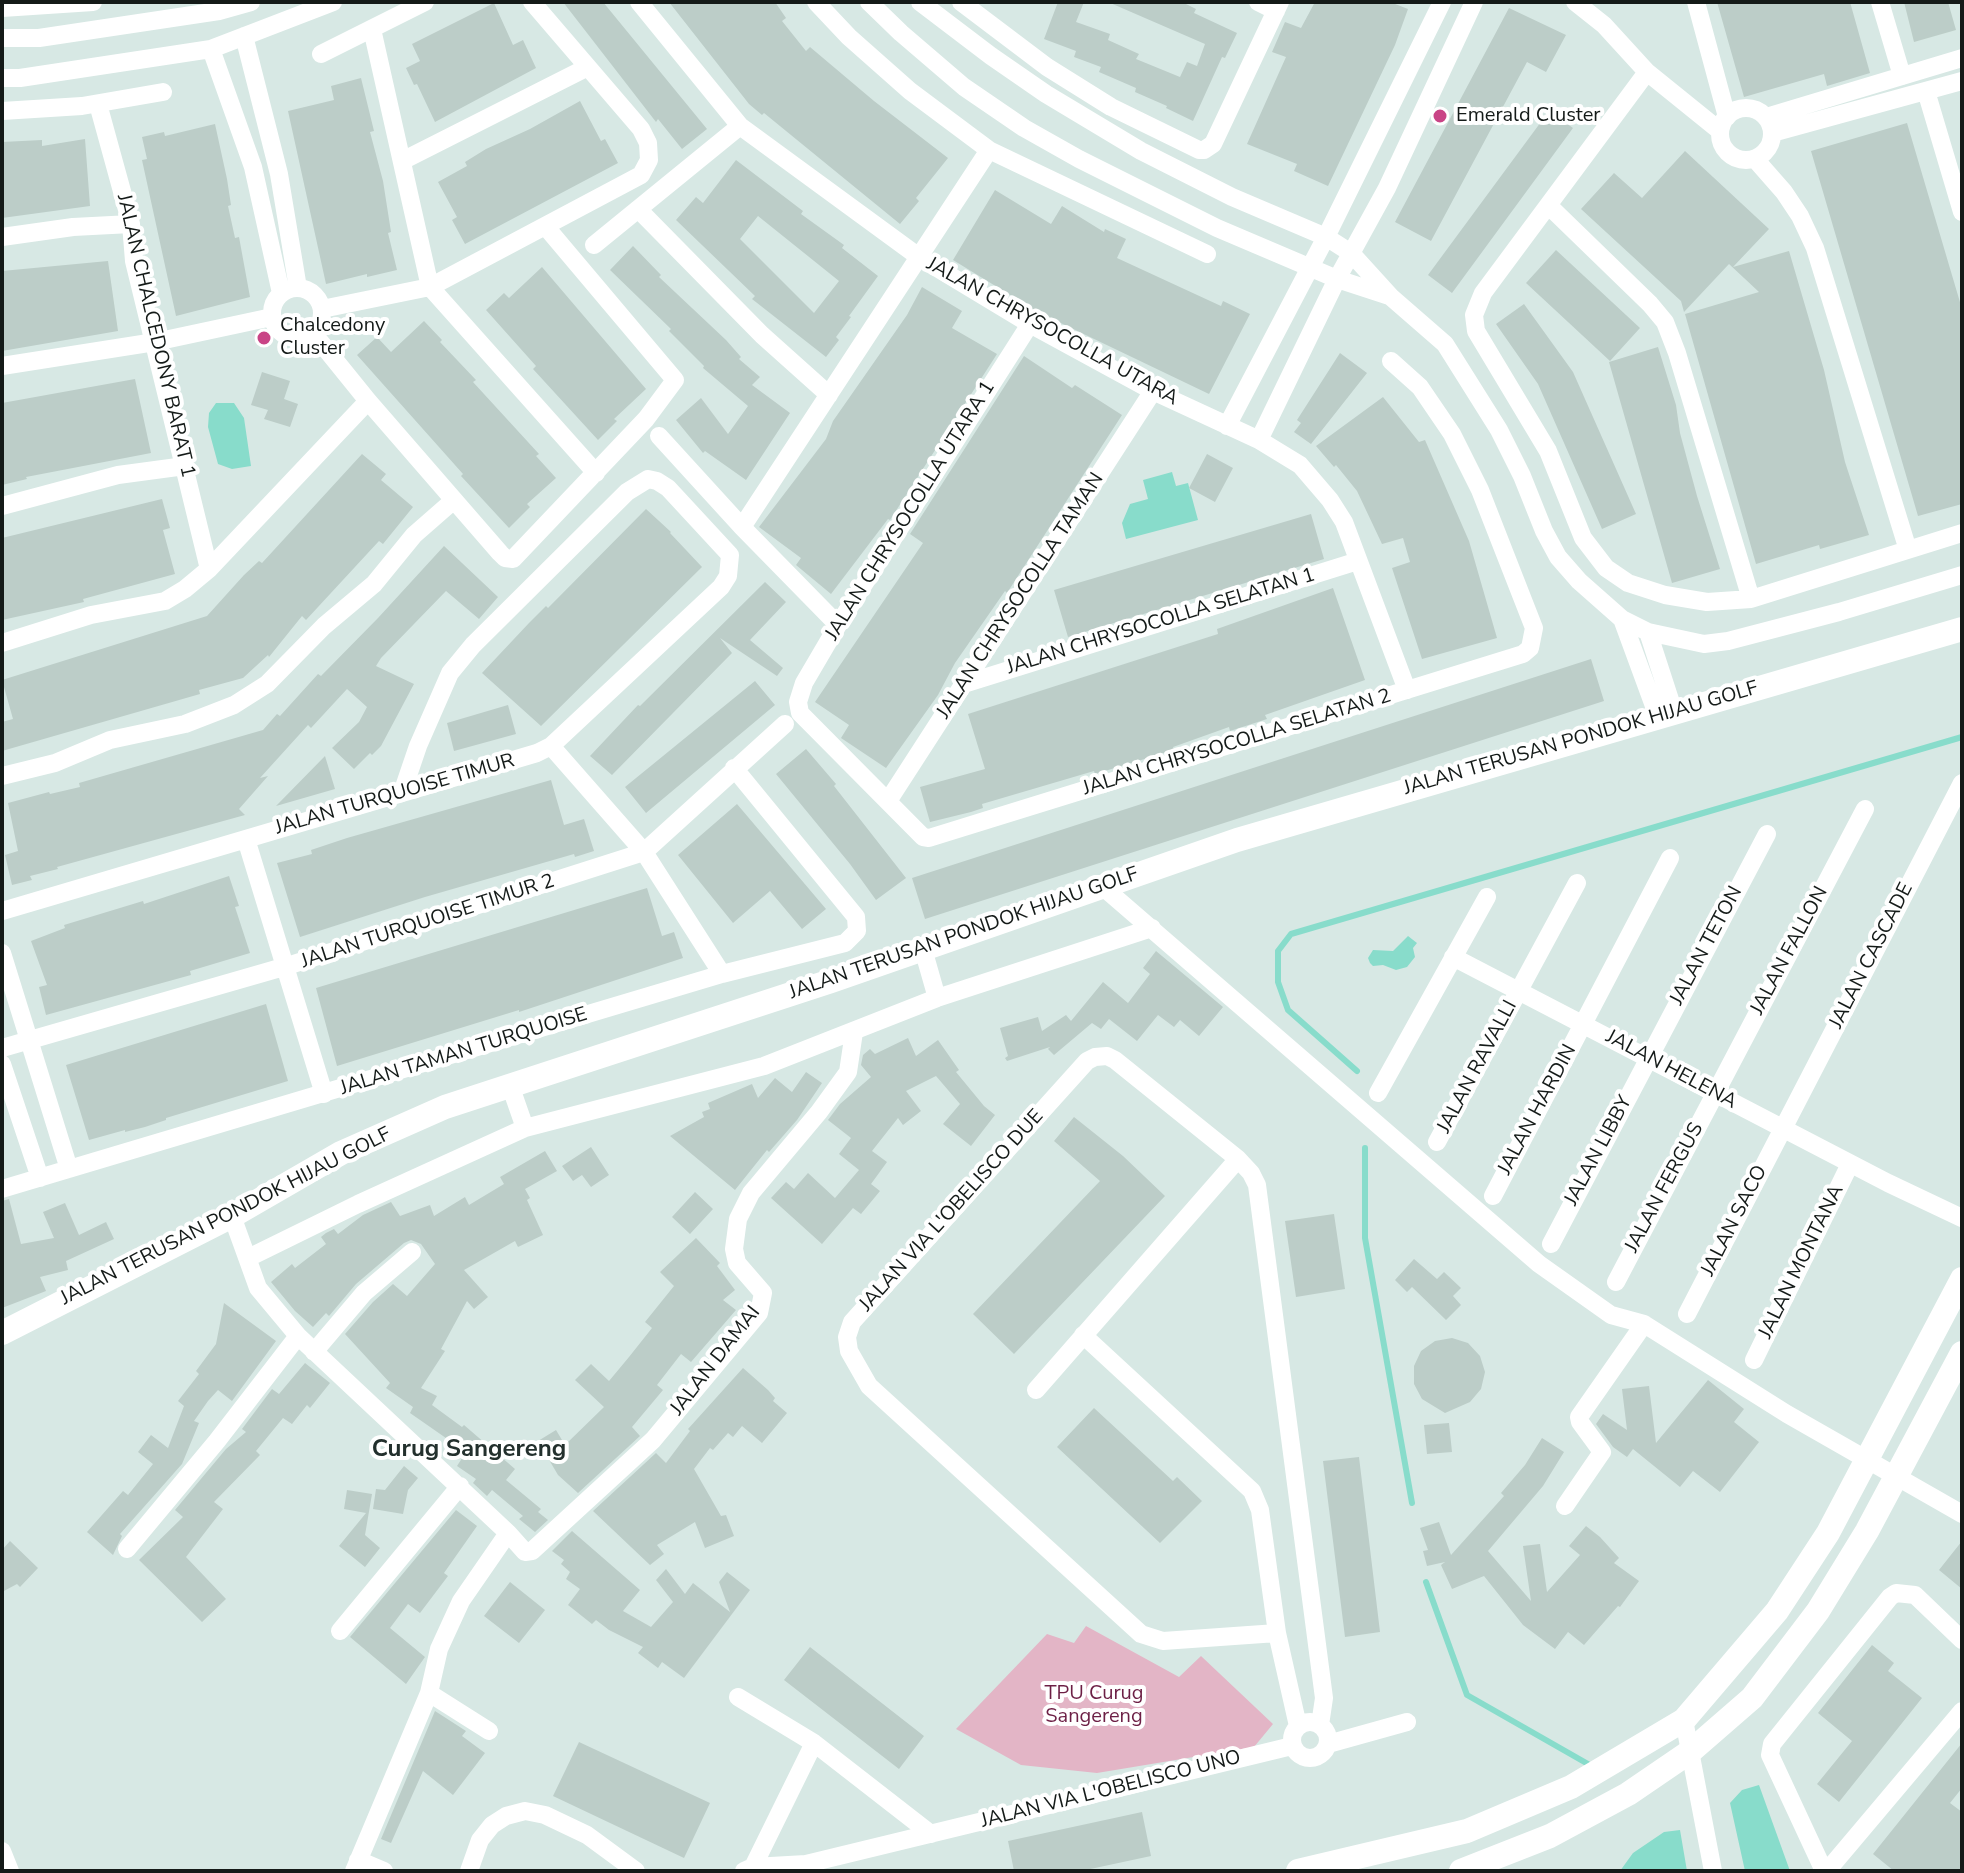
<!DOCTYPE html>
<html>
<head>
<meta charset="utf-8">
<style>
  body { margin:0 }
  #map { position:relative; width:1964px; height:1873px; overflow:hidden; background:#d7e8e4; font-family:"Nunito Sans",sans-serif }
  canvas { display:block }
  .frame { position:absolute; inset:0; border:4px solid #141a18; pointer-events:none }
</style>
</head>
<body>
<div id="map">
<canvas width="1964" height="1873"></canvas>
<div class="frame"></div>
</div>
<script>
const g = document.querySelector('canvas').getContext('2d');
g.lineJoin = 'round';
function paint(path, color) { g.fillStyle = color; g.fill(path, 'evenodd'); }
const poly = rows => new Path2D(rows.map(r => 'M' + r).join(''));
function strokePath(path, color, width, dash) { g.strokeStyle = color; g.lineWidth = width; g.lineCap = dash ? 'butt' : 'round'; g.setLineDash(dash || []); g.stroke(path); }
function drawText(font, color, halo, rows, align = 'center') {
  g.font = font + ' "Nunito Sans",sans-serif'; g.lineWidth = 8; g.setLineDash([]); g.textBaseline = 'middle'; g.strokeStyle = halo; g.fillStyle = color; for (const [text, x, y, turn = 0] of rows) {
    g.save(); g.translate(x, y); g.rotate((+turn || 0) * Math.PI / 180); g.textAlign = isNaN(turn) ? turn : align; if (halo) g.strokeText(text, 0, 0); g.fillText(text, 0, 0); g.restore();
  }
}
paint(poly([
  [1086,1626,1179,1677,1201,1656,1273,1724,1254,1747,1097,1773,1021,1765,956,1729,1047,1634,1074,1643]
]), '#e3b5c6');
paint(poly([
  [216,403,234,403,244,418,251,466,232,469,218,464,208,427,209,413],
  [1172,472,1176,486,1188,483,1198,520,1126,539,1122,523,1130,504,1148,499,1143,480],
  [1408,936,1417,943,1413,948,1415,957,1407,967,1396,970,1383,965,1373,966,1370,963,1368,958,1373,950,1393,951],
  [1759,1785,1790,1871,1745,1871,1730,1803,1742,1790],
  [1680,1830,1687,1871,1620,1871,1633,1853,1664,1832]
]), '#88dccb');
strokePath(poly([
  [1357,1071,1288,1010,1278,982,1278,951,1291,934,1962,737],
  [1365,1148,1365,1238,1412,1503],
  [1426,1582,1467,1695,1588,1764]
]), '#88dccb', 6);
paint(poly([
  [563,2,603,2,707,129,682,149,658,119,656,122],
  [669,2,775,2,786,18,782,21,806,51,810,47,874,101,948,158,916,198,919,201,900,224,764,113,762,115,749,104],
  [1058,2,1084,2,1076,22,1110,34,1108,40,1139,54,1136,59,1180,77,1187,62,1197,66,1205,44,1108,2,1182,2,1196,9,1194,13,1237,33,1225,58,1222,57,1193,121,1166,108,1167,106,1135,92,1136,88,1099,72,1101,67,1074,57,1076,51,1044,39],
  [1315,2,1390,2,1408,9,1395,45,1328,186,1294,171,1297,164,1247,144,1286,57,1272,52,1285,22,1301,28],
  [1717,2,1850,2,1870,73,1827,86,1824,74,1744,97],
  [1904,2,1948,2,1956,30,1914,42],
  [494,3,513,45,523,40,536,68,435,122,417,84,414,85,406,68,420,61,412,44],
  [1509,8,1566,35,1546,72,1527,62,1431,241,1395,222],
  [361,78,374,131,370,132,383,181,391,232,388,233,397,270,367,277,367,274,326,284,288,111,334,100,331,86],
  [580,101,601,141,605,139,618,163,465,244,452,220,457,217,438,182,467,166,465,162,486,149,530,129],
  [1549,111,1573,128,1452,293,1428,275],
  [1907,123,1962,309,1962,504,1918,516,1811,151],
  [215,124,227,179,231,205,228,206,235,238,239,237,250,297,176,316,142,160,147,159,142,137,164,132,165,136],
  [85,139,90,206,2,218,2,142,42,140,42,146],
  [1685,151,1769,229,1733,267,1789,251,1824,370,1845,462,1869,535,1820,549,1819,545,1756,564,1685,314,1759,292,1729,264,1684,312,1681,301,1581,209,1614,173,1642,198],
  [736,160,803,211,801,214,844,245,842,248,878,276,849,316,851,317,836,337,839,340,826,357,752,299,755,296,676,220,696,197,703,203],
  [758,216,839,281,814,313,740,239],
  [995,190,1051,224,1062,206,1104,232,1105,229,1126,239,1117,258,1221,306,1223,301,1250,314,1209,394,1019,303,1020,301,953,260],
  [633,246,661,275,659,277,726,340,741,357,739,359,760,377,752,385,790,413,746,480,705,451,703,453,676,420,701,398,728,434,748,406,703,368,704,366,669,331,671,329,610,270],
  [1556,250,1640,328,1610,361,1526,283],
  [108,261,118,331,2,351,2,271],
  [542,267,646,389,614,419,617,421,598,440,533,369,536,366,486,310,504,293,509,298],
  [922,287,962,311,952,328,997,354,890,520,888,519,831,594,796,565,801,558,759,527,826,439,833,421,907,315],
  [1524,304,1573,372,1636,514,1602,529,1538,384,1496,324],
  [424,321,442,340,440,342,476,380,473,382,539,454,536,456,556,478,527,504,530,507,509,528,461,476,463,474,357,355,377,337,391,352],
  [1658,347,1676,405,1680,433,1697,496,1720,569,1672,583,1609,362],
  [1340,353,1367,373,1311,444,1294,432,1301,423,1297,420],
  [1024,356,1072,388,1075,385,1122,415,1007,593,1005,591,955,663,938,695,886,768,841,738,849,725,815,702,923,543,910,534],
  [262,372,290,381,284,399,298,404,290,427,264,419,268,410,251,405],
  [135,379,151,453,26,477,27,479,2,485,2,403],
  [1383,397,1419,442,1425,440,1469,541,1497,638,1422,659,1392,568,1410,562,1403,538,1382,544,1357,491,1336,465,1334,467,1316,446],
  [362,454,386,474,381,480,413,507,383,544,379,541,306,620,302,616,269,657,268,655,243,678,199,690,200,694,2,751,2,722,13,719,2,680,207,616,244,575,259,561,262,563],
  [1207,454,1233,468,1215,502,1189,488],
  [162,499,170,528,163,530,175,574,83,599,84,602,2,620,2,538],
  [646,509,671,532,670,533,702,567,541,726,482,673,529,623,546,606,548,608],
  [1311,514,1324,559,1068,637,1054,590],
  [444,546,498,597,479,619,446,591,381,658,376,666,414,684,381,746,372,755,370,753,354,769,332,748,359,722,367,707,347,689,311,728,308,725,260,778,268,776,239,809,245,815,57,867,58,869,30,876,32,880,12,885,5,855,18,851,8,803,49,792,50,794,80,787,79,783,263,730,277,714,280,716,318,674,321,676,378,618],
  [765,582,786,602,750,640,783,668,777,676,720,638,732,653,612,775,590,756,638,705,640,706],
  [1333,588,1365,680,1265,715,1267,719,1230,731,1229,727,1173,747,1174,750,1095,774,1094,771,982,804,983,808,971,812,930,822,920,787,985,769,968,714,1218,634,1217,629],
  [1591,659,1604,701,925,919,912,878],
  [755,681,775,705,646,813,625,787],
  [508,705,516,734,454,751,447,723],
  [806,749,836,784,834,786,906,878,876,900,850,864,776,774],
  [325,756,335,789,276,806],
  [551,780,564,825,584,819,594,851,575,857,574,854,425,897,300,937,277,863,312,854,311,850,347,838],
  [737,804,826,909,802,929,770,891,733,923,678,855],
  [229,876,239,906,235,907,250,953,190,971,191,975,46,1015,39,987,47,985,31,941,65,928,64,925,143,901,144,904],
  [647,888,662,936,674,932,683,958,519,1012,519,1010,337,1066,316,988],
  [1156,951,1223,1007,1199,1036,1180,1020,1174,1027,1158,1015,1137,1041,1109,1019,1101,1029,1092,1023,1054,1055,1048,1049,1050,1047,1007,1061,1005,1058,1008,1056,1000,1028,1038,1017,1042,1031,1066,1015,1071,1021,1103,982,1128,1003,1150,974,1143,968],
  [266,1004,288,1081,166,1118,166,1120,145,1127,125,1132,125,1130,89,1140,66,1065],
  [908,1038,916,1056,938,1040,959,1070,956,1072,984,1106,995,1115,971,1146,943,1124,960,1104,936,1076,906,1091,921,1111,903,1125,898,1118,872,1151,887,1162,871,1184,880,1191,861,1214,853,1208,822,1244,771,1198,786,1182,794,1189,808,1173,835,1198,859,1170,839,1154,851,1138,828,1120,840,1104,871,1077,861,1065,863,1055,870,1049,875,1054],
  [806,1072,822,1083,797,1120,769,1152,767,1150,735,1190,670,1136,704,1117,702,1112,710,1109,708,1103,752,1084,758,1098,775,1078,792,1092],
  [1074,1117,1123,1156,1165,1196,1014,1354,973,1314,1100,1181,1054,1141],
  [591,1147,609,1175,591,1187,582,1175,573,1181,562,1166],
  [545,1151,557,1171,525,1189,530,1198,527,1200,543,1235,518,1247,515,1241,464,1270,488,1297,474,1309,467,1301,441,1349,445,1351,421,1388,437,1396,432,1405,462,1427,464,1425,515,1469,506,1480,541,1509,538,1512,548,1520,535,1532,519,1519,523,1516,492,1490,487,1496,473,1483,476,1479,457,1466,466,1452,410,1413,413,1407,386,1388,390,1383,345,1334,373,1302,393,1284,407,1296,435,1264,421,1244,411,1240,404,1243,356,1284,329,1316,326,1313,313,1327,295,1311,271,1282,292,1264,295,1268,326,1244,321,1237,326,1233,334,1229,338,1234,363,1215,391,1202,400,1216,430,1205,434,1216,465,1197,469,1205,504,1184,500,1177],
  [695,1192,713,1209,690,1234,672,1217],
  [9,1199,21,1244,54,1238,43,1212,65,1203,79,1235,106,1222,114,1239,66,1261,68,1270,40,1277,46,1291,2,1308,2,1201],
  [1334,1214,1345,1289,1296,1297,1285,1221],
  [696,1238,720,1263,717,1266,735,1290,723,1300,736,1310,691,1362,681,1354,657,1385,663,1390,632,1427,640,1436,578,1493,558,1475,538,1441,556,1430,565,1445,604,1407,575,1380,591,1364,609,1381,629,1357,652,1328,645,1322,674,1286,660,1272],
  [1414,1259,1437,1279,1444,1272,1461,1288,1453,1296,1461,1305,1446,1320,1412,1287,1407,1292,1395,1280],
  [224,1303,276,1341,232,1401,218,1390,208,1401,194,1421,199,1423,182,1464,120,1534,122,1536,113,1555,87,1532,123,1491,128,1495,153,1464,138,1452,151,1435,168,1448,184,1406,178,1401,199,1374,196,1371,216,1344],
  [1452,1338,1468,1343,1480,1356,1485,1372,1481,1389,1470,1402,1445,1413,1422,1399,1414,1384,1414,1366,1421,1351,1435,1341],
  [305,1363,330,1383,310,1408,307,1405,292,1424,283,1418,256,1451,260,1455,214,1502,223,1509,186,1557,226,1599,202,1622,139,1560,183,1517,175,1510,226,1449,246,1432,242,1429,272,1389,279,1394],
  [743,1368,768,1390,775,1398,773,1401,787,1413,762,1443,742,1426,733,1437,728,1433,713,1450,710,1448,694,1469,721,1516,726,1515,734,1536,705,1548,695,1522,657,1545,664,1554,650,1565,593,1511,656,1453,666,1463,690,1431,688,1429],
  [1708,1380,1744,1409,1734,1422,1759,1442,1720,1492,1693,1471,1680,1487,1633,1449,1627,1457,1613,1447,1596,1424,1603,1414,1627,1430,1622,1389,1649,1386,1656,1443],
  [1094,1408,1173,1481,1177,1477,1202,1501,1160,1543,1057,1447],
  [1449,1423,1452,1452,1427,1454,1424,1425],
  [1542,1438,1564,1452,1543,1486,1488,1551,1531,1601,1523,1546,1540,1544,1547,1592,1580,1555,1569,1546,1586,1526,1600,1537,1619,1558,1614,1563,1639,1581,1620,1607,1618,1606,1584,1645,1568,1632,1555,1649,1523,1625,1484,1576,1452,1589,1441,1565,1445,1562,1427,1566,1423,1551,1428,1550,1420,1528,1439,1522,1451,1555,1504,1496,1501,1493,1525,1465],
  [1359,1457,1380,1632,1345,1637,1323,1461],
  [404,1466,418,1478,408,1490,403,1514,373,1509,376,1489,385,1490],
  [347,1490,372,1494,365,1535,380,1548,365,1567,339,1546,366,1513,344,1509],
  [456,1510,477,1526,444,1573,448,1576,420,1613,408,1604,390,1628,425,1657,406,1684,350,1637],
  [572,1531,640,1590,623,1611,651,1627,673,1602,656,1580,666,1569,685,1594,693,1583,730,1612,719,1582,727,1572,750,1590,684,1678,662,1662,658,1668,638,1653,643,1647,609,1630,596,1620,592,1624,568,1605,580,1589,566,1579,570,1572,561,1564,564,1560,552,1551],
  [10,1541,38,1568,20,1587,17,1584,2,1592,2,1550],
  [1962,1541,1962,1589,1939,1570],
  [510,1582,545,1610,519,1643,484,1616],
  [1872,1645,1894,1663,1888,1671,1922,1698,1839,1802,1817,1784,1852,1741,1818,1713],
  [810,1647,924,1736,899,1769,784,1680],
  [435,1711,466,1731,462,1736,485,1753,453,1795,423,1771,391,1843,381,1839],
  [579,1742,710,1803,684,1858,553,1796],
  [1962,1743,1962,1788,1950,1803,1962,1812,1962,1871,1894,1871,1873,1854],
  [1142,1812,1151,1856,1081,1871,1014,1871,1008,1841]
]), '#bccdc8');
strokePath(poly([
  [639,2,740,126,919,257,1030,324,1153,391,1259,440,1300,465,1330,500,1344,522,1407,690],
  [816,2,849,37,910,91,989,150,1207,254],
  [869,2,901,33,964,87,1024,128,1079,159,1217,228,1337,279,1389,296],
  [920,2,991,56,1046,94,1141,151,1232,197,1326,237,1351,253,1391,297,1445,344,1499,430,1522,476,1544,531,1558,557,1579,581,1622,619,1648,632,1704,644,1728,641,1839,612,1962,575],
  [961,2,1047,67,1111,107,1199,150,1204,150,1213,144,1280,2],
  [1258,2,1276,11],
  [1575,2,1604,25,1647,72,1720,131],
  [1696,2,1727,117],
  [1880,2,1902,76],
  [2,8,93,2],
  [372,29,430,287,596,473],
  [244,36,279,174,298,288],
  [2,38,39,38,219,11,251,2],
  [211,49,253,167,281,293],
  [321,54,425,2],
  [1647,72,1483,293,1474,315,1476,331,1548,451,1583,538,1606,568,1628,583,1665,595,1707,602,1751,599,1962,533],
  [2,78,20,78,211,49,333,2],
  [1926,91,1962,212],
  [98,104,131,224,134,261,209,569],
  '1720 134a26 26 0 1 1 52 0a26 26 0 1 1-52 0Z',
  [2,111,82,106,163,92],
  [1766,117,1962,58],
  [1772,133,1962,81],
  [1755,159,1784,192,1800,216,1815,248,1908,550],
  [402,161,588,67],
  [1549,206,1650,304,1665,322,1677,353,1751,599],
  [638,209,762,335,829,395],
  [2,237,73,227,131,224],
  [594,245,740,126],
  '272 313a25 25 0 1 1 50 0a25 25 0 1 1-50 0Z',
  [322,309,430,287,641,175,649,160,648,143,641,129,532,2],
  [1030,324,838,625,804,683,798,702,800,713,923,837,929,838,1523,654,1530,648,1534,628,1480,490,1452,434,1420,387,1391,361],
  [313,333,368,401,500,553,505,558,513,559,646,419,675,380,546,227],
  [2,366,155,342,272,317],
  [1227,426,1326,237,1442,2],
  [659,436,742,527,838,625],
  [1259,440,1337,279,1387,188,1474,2],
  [2,506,118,475,185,466],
  [742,527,989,150],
  [1622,619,1658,717],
  [1648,632,1674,712],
  [2,643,91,615,165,601,185,589,209,569,368,401],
  [964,684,1358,561],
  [551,746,644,852,722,974],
  [2,776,55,763,110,740,185,724,234,705,267,684,324,626,374,584,414,535,454,500],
  [888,801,1153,391],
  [246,839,324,1094],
  [1103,887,1539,1264,1611,1315,1644,1324,1787,1414,1962,1514],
  [2,911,246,839,537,753,551,746,721,587,728,576,730,555,668,488,657,481,648,479,627,492,473,645,450,673,418,746,402,793],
  [923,949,937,998],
  [2,953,69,1169],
  [1453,957,1888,1183,1962,1218],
  [2,1048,287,966,644,852,785,724],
  [2,1064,40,1178],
  [510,1085,525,1128],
  [1378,1093,1487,897],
  [1437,1142,1577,883],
  [2,1189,722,974,845,943,857,931,856,917,734,768],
  [1493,1196,1670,858],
  [232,1216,258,1288,298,1336,508,1533,461,1601,439,1649,429,1693,354,1871],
  [1551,1244,1767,834],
  [248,1258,358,1204,525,1128,764,1066,937,998,1152,928],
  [1616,1282,1865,809],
  [1687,1314,1962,783],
  [1083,1335,1252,1491,1260,1510,1277,1633,1298,1726],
  [314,1352,364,1293,412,1252],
  [1754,1360,1850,1164],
  [1036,1390,1238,1159],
  [1565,1506,1602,1452,1580,1422,1579,1417,1644,1324],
  [508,1533,525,1552,532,1551,653,1440,759,1313,763,1293,737,1263,734,1249,738,1219,751,1193,819,1112,848,1072,854,1032],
  [127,1549,217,1441,298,1336],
  [340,1631,460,1486],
  [1277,1633,1163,1641,1141,1634,869,1386,849,1351,847,1337,852,1322,1087,1061,1095,1057,1107,1056,1115,1060,1238,1159,1251,1173,1257,1185,1324,1698,1320,1725],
  [429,1693,489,1731],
  [738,1697,814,1743,931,1834],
  [1684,1720,1713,1871],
  '1292 1740a18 18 0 1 1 36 0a18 18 0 1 1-36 0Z',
  [1328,1744,1407,1722],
  [2,1851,10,1871],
  [358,1860,384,1871],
  [753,1867,814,1743],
  [469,1871,480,1840,492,1825,506,1816,525,1811,545,1815,587,1835,636,1871],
  [744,1871,753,1867,806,1864,1292,1746],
  [1824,1871,1770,1755,1772,1744,1890,1597,1896,1593,1915,1595,1962,1640],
  [1827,1871,1962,1711]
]), '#fff', 18);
strokePath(poly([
  [2,1333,232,1216,341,1153,445,1107,831,981,1237,840,1962,629],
  [1298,1871,1467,1831,1571,1787,1684,1720,1777,1611,1828,1533,1962,1279],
  [1461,1871,1550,1836,1628,1794,1691,1751,1752,1698,1818,1611,1867,1531,1962,1353]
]), '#fff', 24);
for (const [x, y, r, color] of [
  [1440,116,8,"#c94486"],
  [264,338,8,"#c94486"]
]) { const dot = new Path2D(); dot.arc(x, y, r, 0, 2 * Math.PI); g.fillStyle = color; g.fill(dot); strokePath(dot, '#fff', 3); }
drawText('20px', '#141a18', '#fff', [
  ["Emerald Cluster",1456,116],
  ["Chalcedony",280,326],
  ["Cluster",280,349]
], 'left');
drawText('20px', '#141a18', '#fff', [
  ["JALAN CHRYSOCOLLA UTARA",1052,332,29],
  ["JALAN CHALCEDONY BARAT 1",155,336,77],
  ["JALAN CHRYSOCOLLA UTARA 1",911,511,-58],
  ["JALAN CHRYSOCOLLA TAMAN",1021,596,-57],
  ["JALAN CHRYSOCOLLA SELATAN 1",1161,622,-17],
  ["JALAN TERUSAN PONDOK HIJAU GOLF",1581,739,-16],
  ["JALAN CHRYSOCOLLA SELATAN 2",1237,743,-17],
  ["JALAN TURQUOISE TIMUR",395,795,-16],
  ["JALAN TURQUOISE TIMUR 2",428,922,-18],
  ["JALAN TERUSAN PONDOK HIJAU GOLF",964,934,-19],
  ["JALAN TETON",1707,946,-62],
  ["JALAN FALLON",1790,951,-62],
  ["JALAN CASCADE",1872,956,-63],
  ["JALAN TAMAN TURQUOISE",464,1052,-17],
  ["JALAN RAVALLI",1478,1067,-62],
  ["JALAN HELENA",1671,1070,28],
  ["JALAN HARDIN",1538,1110,-62],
  ["JALAN LIBBY",1599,1151,-62],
  ["JALAN FERGUS",1665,1188,-62],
  ["JALAN VIA L'OBELISCO DUE",952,1211,-48],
  ["JALAN TERUSAN PONDOK HIJAU GOLF",226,1217,-27],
  ["JALAN SACO",1735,1221,-63],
  ["JALAN MONTANA",1802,1262,-64],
  ["JALAN DAMAI",716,1361,-52],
  ["JALAN VIA L'OBELISCO UNO",1111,1790,-14]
]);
drawText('20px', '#6c1f45', '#fff', [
  ["TPU Curug",1094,1694],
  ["Sangereng",1094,1717]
]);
drawText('bold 24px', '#23302d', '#fff', [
  ["Curug Sangereng",469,1450]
]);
</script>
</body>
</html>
